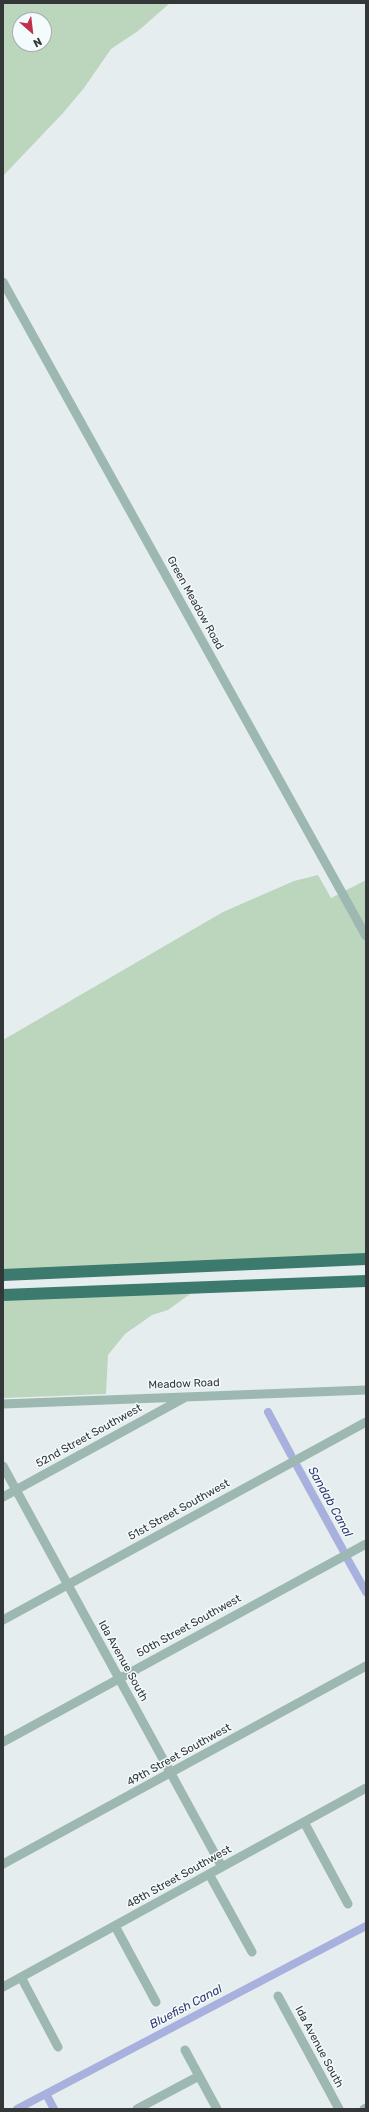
<!DOCTYPE html>
<html>
<head>
<meta charset="utf-8">
<style>
  body { margin:0 }
  #map { position:relative; width:369px; height:2112px; overflow:hidden; background:#e6edef; font-family:Rubik,sans-serif }
  canvas { display:block }
  .frame { position:absolute; inset:0; border:4px solid #343738; pointer-events:none }
  .north { position:absolute; left:12px; top:12px; width:40px; height:40px; box-sizing:border-box; background:#f4fbfc; border:1px solid #a7adae; border-radius:50%; rotate:152deg; font-size:11px; font-weight:700; line-height:16px; text-align:center; color:#343738 }
  .north::after { content:''; display:block; margin:auto; width:14px; height:18px; background:#c0304a; clip-path:polygon(50% 0,100% 100%,50% 72%,0 100%) }
</style>
</head>
<body>
<div id="map">
<canvas width="369" height="2112"></canvas>
<div class="frame"></div>
<div class="north">N</div>
</div>
<script>
const g = document.querySelector('canvas').getContext('2d');
g.lineJoin = 'round';
function paint(path, color) { g.fillStyle = color; g.fill(path, 'evenodd'); }
const poly = rows => new Path2D(rows.map(r => 'M' + r).join(''));
function strokePath(path, color, width, dash) { g.strokeStyle = color; g.lineWidth = width; g.lineCap = dash ? 'butt' : 'round'; g.setLineDash(dash || []); g.stroke(path); }
function drawText(font, color, halo, rows, align = 'center') {
  g.font = font + ' Rubik,sans-serif'; g.lineWidth = 3; g.setLineDash([]); g.textBaseline = 'middle'; g.strokeStyle = halo; g.fillStyle = color; for (const [text, x, y, turn = 0] of rows) {
    g.save(); g.translate(x, y); g.rotate((+turn || 0) * Math.PI / 180); g.textAlign = isNaN(turn) ? turn : align; if (halo) g.strokeText(text, 0, 0); g.fillText(text, 0, 0); g.restore();
  }
}
paint(poly([
  [3,3,170,3,138,31,111,49,84,88,63,113,3,176],
  [20,20,44,20,44,44,20,44],
  [318,875,331,898,366,880,366,1255,3,1271,3,1040,223,912,294,881],
  [193,1292,168,1310,152,1315,125,1334,108,1355,106,1394,3,1398,3,1299]
]), '#bbd6bd');
strokePath(poly([
  [268,1412,291,1455],
  [297,1466,343,1550],
  [348,1560,366,1592],
  [46,2094,54,2109],
  [17,2109,366,1926]
]), '#a8b0de', 8);
strokePath(poly([
  [3,282,366,936],
  [3,1404,366,1390],
  [3,1466,222,1867],
  [3,1497,184,1398],
  [3,1620,366,1422],
  [3,1742,366,1544],
  [304,1822,348,1904],
  [3,1864,366,1666],
  [209,1874,252,1952],
  [115,1926,156,2002],
  [21,1977,58,2047],
  [3,1987,366,1788],
  [278,1996,339,2109],
  [185,2050,217,2109],
  [137,2109,199,2076],
  [364,2109,366,2108]
]), '#9db7b1', 9);
strokePath(poly([
  [3,1275,366,1259],
  [3,1295,366,1281]
]), '#3d7a6e', 12);
drawText('11px', '#343738', '#f4fbfc', [
  ["Green Meadow Road",195,603,61],
  ["Meadow Road",184,1384,-2],
  ["52nd Street Southwest",89,1436,-29],
  ["51st Street Southwest",179,1510,-29],
  ["50th Street Southwest",189,1626,-29],
  ["Ida Avenue South",123,1661,61],
  ["49th Street Southwest",179,1755,-29],
  ["48th Street Southwest",179,1877,-29],
  ["Ida Avenue South",319,2047,62]
]);
drawText('italic 12px', '#363a74', '#f4fbfc', [
  ["Sandab Canal",330,1502,61],
  ["Bluefish Canal",186,2007,-28]
]);
</script>
</body>
</html>
